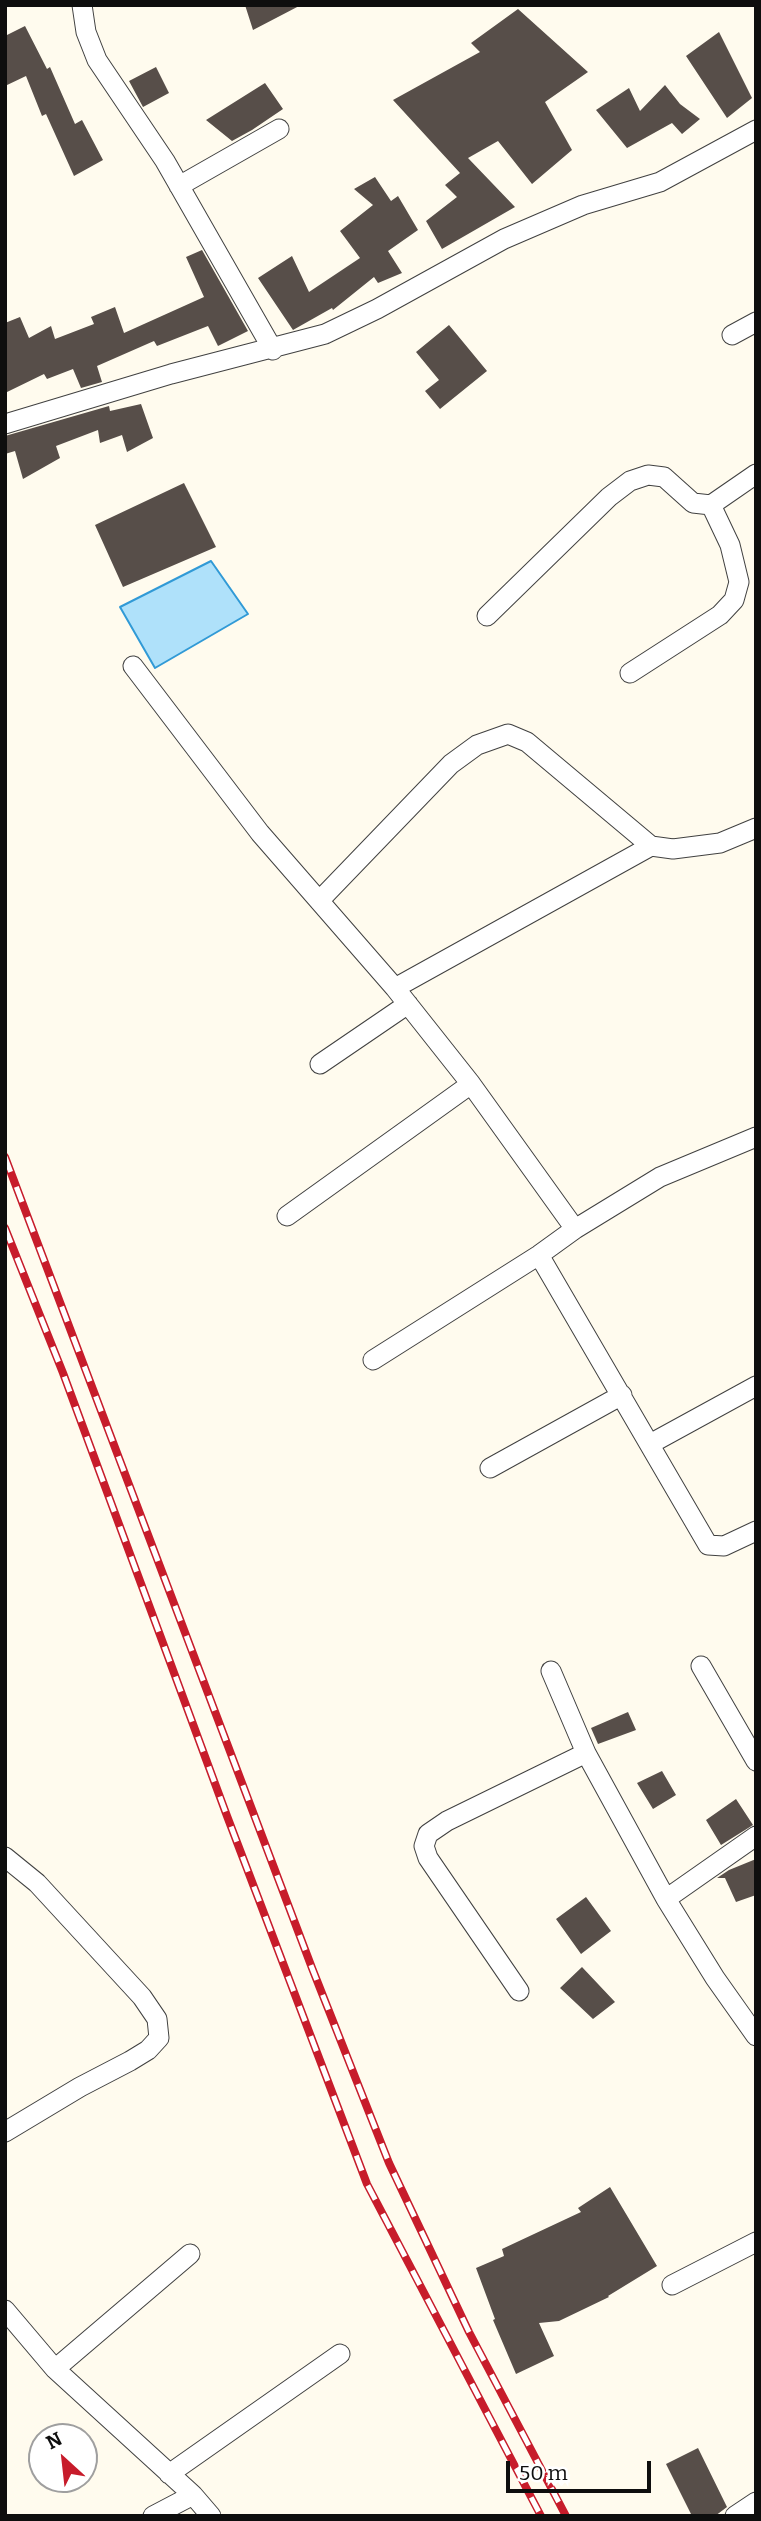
<!DOCTYPE html>
<html>
<head>
<meta charset="utf-8">
<style>
  body { margin:0 }
  #map { position:relative; width:761px; height:2521px; overflow:hidden; background:#fffbee; font-family:Bitter,serif }
  canvas { display:block }
  .frame { position:absolute; inset:0; border:7px solid #0e0e0e; pointer-events:none }
  .north { position:absolute; left:28px; top:2423px; width:70px; height:70px; box-sizing:border-box; background:#fff; border:2px solid #9f9f9f; border-radius:50%; rotate:333deg; font-size:19px; font-weight:700; line-height:28px; text-align:center; color:#0e0e0e }
  .north::after { content:''; display:block; margin:auto; width:24px; height:32px; background:#c71c2b; clip-path:polygon(50% 0,100% 100%,50% 72%,0 100%) }
  .scale { position:absolute; left:506px; top:2461px; width:145px; height:32px; box-sizing:border-box; border:4px solid #0e0e0e; border-top:0; padding-left:9px; font-size:21px; line-height:24px; white-space:nowrap; color:#0e0e0e; -webkit-text-stroke:5px #fff; paint-order:stroke }
</style>
</head>
<body>
<div id="map">
<canvas width="761" height="2521"></canvas>
<div class="frame"></div>
<div class="north">N</div>
<div class="scale">50 m</div>
</div>
<script>
const g = document.querySelector('canvas').getContext('2d');
g.lineJoin = 'round';
function paint(path, color) { g.fillStyle = color; g.fill(path, 'evenodd'); }
const poly = rows => new Path2D(rows.map(r => 'M' + r).join(''));
function strokePath(path, color, width, dash) { g.strokeStyle = color; g.lineWidth = width; g.lineCap = dash ? 'butt' : 'round'; g.setLineDash(dash || []); g.stroke(path); }
const water = poly([
  [211,561,248,614,155,668,120,607,211,561]
]);
paint(water, '#afe1fa');
strokePath(water, '#319ad6', 2);
paint(poly([
  [245,5,301,5,253,30],
  [518,9,588,72,545,102,572,150,532,184,498,141,468,158,515,207,442,249,426,221,457,197,445,185,460,173,393,100,480,52,471,43],
  [25,26,47,69,50,67,75,124,82,120,103,160,74,176,46,114,42,116,26,76,5,86,5,36],
  [719,32,752,98,727,118,686,56],
  [156,67,169,93,143,107,129,81],
  [265,83,283,109,252,130,232,141,206,120],
  [665,85,680,104,700,119,682,134,672,123,627,148,596,110,629,88,640,111],
  [375,177,391,201,398,196,418,230,388,251,402,273,378,283,374,277,333,310,332,308,293,330,258,278,292,256,309,292,360,258,340,231,373,205,354,189],
  [202,250,248,331,218,346,208,326,157,346,154,341,97,366,102,382,81,388,73,369,47,379,44,374,5,393,5,323,20,317,29,338,51,326,55,339,94,324,91,317,115,307,124,333,204,297,186,257],
  [449,325,487,371,440,409,425,391,439,380,416,352],
  [141,404,153,438,127,452,122,435,100,443,98,430,56,446,60,458,23,479,15,451,5,454,5,436,109,406,110,411],
  [184,483,216,547,123,587,95,525],
  [628,1712,636,1730,598,1744,591,1728],
  [662,1771,676,1795,653,1809,637,1783],
  [736,1799,753,1825,721,1845,706,1820],
  [756,1859,756,1895,736,1902,725,1878,717,1878,729,1870],
  [586,1897,611,1931,581,1954,556,1919],
  [582,1967,615,2002,593,2019,560,1988],
  [610,2187,657,2266,608,2296,609,2297,559,2321,539,2323,554,2356,516,2374,493,2320,495,2319,476,2268,504,2256,502,2249,581,2212,578,2208],
  [698,2448,727,2507,715,2516,692,2516,666,2464]
]), '#574e49');
const street = poly([
  [82,5,86,32,97,60,165,161,273,350],
  [179,186,279,129],
  [732,335,756,322],
  [5,424,171,374,325,334,377,309,504,239,583,205,660,182,756,130],
  [487,616,609,497,630,481,648,475,664,477,693,503,711,505,756,474],
  [133,666,260,833,395,988],
  [630,673,720,615,734,600,739,582,730,545,711,505],
  [651,846,395,988,471,1084,575,1229,660,1177,756,1137],
  [319,901,451,764,477,745,508,734,527,742,651,846,673,849,720,843,756,828],
  [320,1064,408,1004],
  [287,1216,471,1084],
  [539,1255,708,1545,724,1546,756,1531],
  [373,1360,539,1255,575,1229],
  [650,1444,756,1386],
  [490,1468,622,1395],
  [701,1666,756,1761],
  [551,1671,586,1753],
  [5,1857,37,1883,142,1997,157,2019,159,2038,148,2050,130,2061,80,2087,5,2132],
  [666,1899,715,1978,756,2036],
  [519,1991,428,1858,424,1846,428,1834,447,1821,586,1753,666,1899,756,1836],
  [672,2285,756,2242],
  [5,2310,55,2369,193,2495,211,2516],
  [55,2369,190,2254],
  [169,2474,340,2354],
  [153,2516,193,2495],
  [735,2516,756,2502]
]);
strokePath(street, '#414141', 21);
strokePath(street, '#fff', 19);
const rail = poly([
  [5,1157,312,1968,389,2163,469,2332,566,2516],
  [5,1228,63,1373,227,1816,367,2184,541,2516]
]);
strokePath(rail, '#c71c2b', 8);
strokePath(rail, '#fff', 5, [16]);
</script>
</body>
</html>
